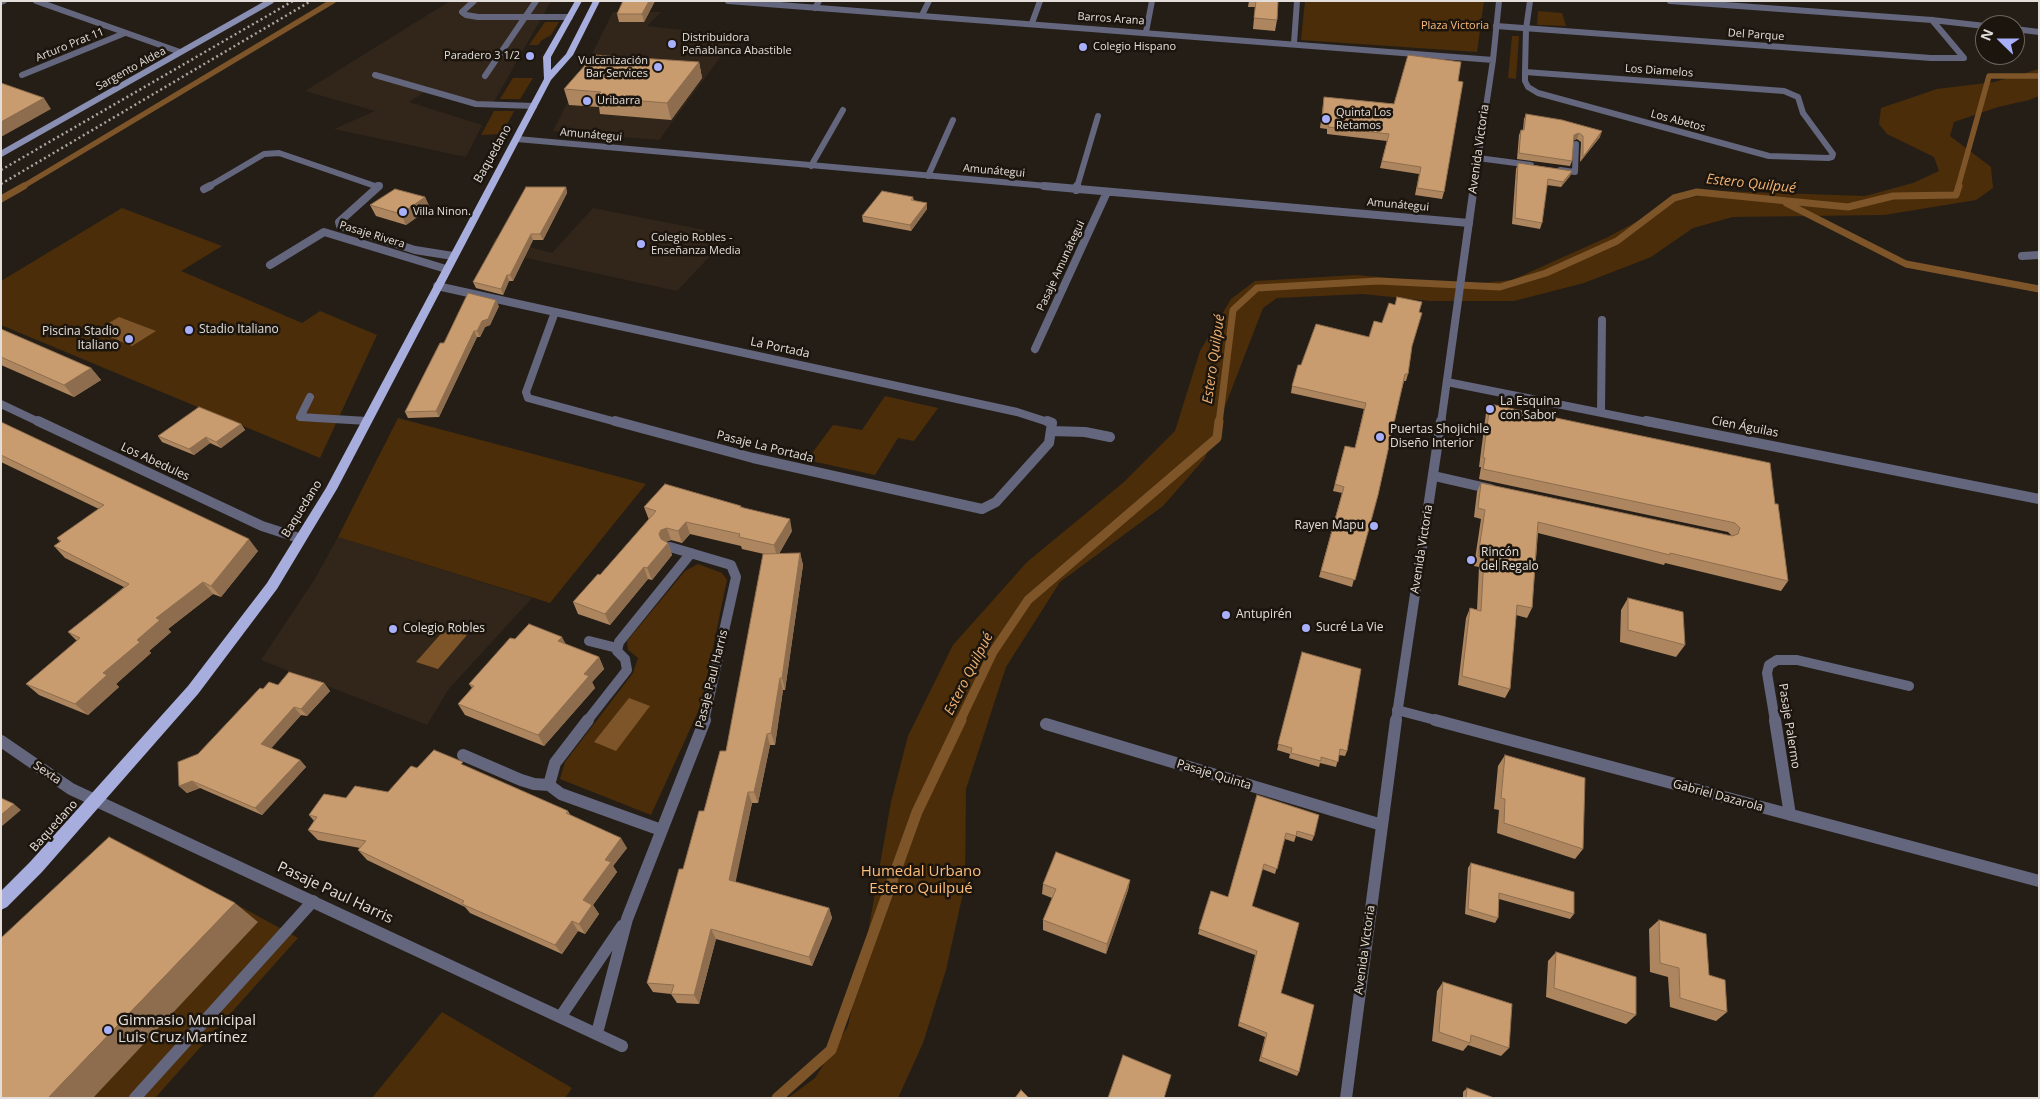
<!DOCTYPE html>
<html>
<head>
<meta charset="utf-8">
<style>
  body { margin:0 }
  #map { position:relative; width:2040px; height:1099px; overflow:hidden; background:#251e17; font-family:"Open Sans",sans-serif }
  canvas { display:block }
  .frame { position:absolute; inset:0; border:2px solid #e3ded9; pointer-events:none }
  .north { position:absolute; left:1975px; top:15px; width:50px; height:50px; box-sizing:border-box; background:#1c150e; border:1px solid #6c655f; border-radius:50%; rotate:292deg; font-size:14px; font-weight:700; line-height:20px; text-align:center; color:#e3ded9 }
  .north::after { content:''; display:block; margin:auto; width:18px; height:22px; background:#a8b0fc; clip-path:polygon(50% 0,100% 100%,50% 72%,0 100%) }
</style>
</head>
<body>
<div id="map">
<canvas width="2040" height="1099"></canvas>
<div class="frame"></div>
<div class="north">N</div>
</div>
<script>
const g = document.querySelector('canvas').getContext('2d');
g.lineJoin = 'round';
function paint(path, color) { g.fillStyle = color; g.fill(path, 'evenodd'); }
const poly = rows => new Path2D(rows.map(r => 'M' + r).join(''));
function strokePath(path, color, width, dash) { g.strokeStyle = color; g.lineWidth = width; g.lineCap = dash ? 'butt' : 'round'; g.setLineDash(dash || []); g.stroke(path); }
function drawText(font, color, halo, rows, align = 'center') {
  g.font = font + ' "Open Sans",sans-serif'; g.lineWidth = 5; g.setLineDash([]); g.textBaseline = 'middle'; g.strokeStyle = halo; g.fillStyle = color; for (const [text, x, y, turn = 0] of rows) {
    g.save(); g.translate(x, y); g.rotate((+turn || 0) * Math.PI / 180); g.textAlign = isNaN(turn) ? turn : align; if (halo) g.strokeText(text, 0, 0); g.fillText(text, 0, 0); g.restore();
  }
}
paint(poly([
  [450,1,551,1,491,107,428,90,409,102,482,125,466,157,334,129,375,111,305,91],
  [613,12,661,12,647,26,736,36,659,140,553,131],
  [593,208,730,235,677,291,490,250,495,238,552,253],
  [338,537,532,598,448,690,427,725,261,660,316,577]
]), '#32261a');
paint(poly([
  [1305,1,1484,1,1477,52,1301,40],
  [1538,11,1562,13,1566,26,1537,25],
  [545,22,559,22,551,35,542,40,538,45,529,45],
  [1512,36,1519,36,1516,79,1508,78],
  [2039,69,2039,96,2029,100,1998,107,1954,122,1950,136,1991,167,1993,188,1976,200,1884,215,1733,217,1693,228,1651,257,1584,283,1514,301,1430,301,1363,294,1277,298,1263,308,1205,458,1163,506,1060,582,1006,667,966,789,965,884,946,970,923,1043,898,1098,788,1098,815,1078,848,1026,869,927,891,802,908,736,953,645,1027,562,1124,482,1175,431,1200,351,1231,299,1255,281,1356,275,1423,281,1482,283,1512,280,1608,237,1673,202,1719,191,1865,196,1913,183,1939,171,1934,157,1887,134,1879,124,1881,108,1937,89,1994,82],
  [513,78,533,78,520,99,500,99],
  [494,111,514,111,502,134,481,135],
  [122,208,222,246,181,271,302,323,320,311,377,335,320,458,1,325,1,281],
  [885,396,938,408,914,441,898,438,875,475,807,460,833,425,862,430],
  [398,418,646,484,550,603,338,537],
  [698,564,722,573,727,580,701,705,651,815,560,779,565,762,633,673,638,658,628,650,627,641,685,571],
  [139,851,298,938,155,1098,1,1098,108,860],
  [442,1012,572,1088,565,1098,372,1098]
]), '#4b2d09');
paint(poly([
  [119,317,156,331,132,346,95,331],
  [446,628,467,635,438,669,416,662],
  [629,698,650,706,616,751,594,742]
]), '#7e5529');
strokePath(poly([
  [22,187,333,1],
  [1958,187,1989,76,2039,76]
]), '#7e5529', 5.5);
strokePath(poly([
  [1,199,24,186],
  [1786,203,1906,264,2039,289],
  [1219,423,1233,310,1257,288,1378,281,1500,287,1546,273,1617,241,1674,198,1697,192,1848,207,1893,196,1956,195,1959,186]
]), '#7e5529', 7);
strokePath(poly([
  [960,721,993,652,1028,600,1217,438,1219,421]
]), '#7e5529', 9);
strokePath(poly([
  [777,1098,831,1050,917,812,961,720]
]), '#7e5529', 11);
strokePath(poly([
  [474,1,462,12,466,15,478,17,570,17],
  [375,75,476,104,534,106],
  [485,76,536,1],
  [1478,158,1531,165],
  [811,166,843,110],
  [1560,170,1575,172,1576,144],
  [928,176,953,120],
  [208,187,264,154,279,153,378,187]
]), '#63667d', 6);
strokePath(poly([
  [378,186,379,186,339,222,340,226,415,250,453,256],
  [204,189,210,186],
  [2022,256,2039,255],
  [310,397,300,417,367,421]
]), '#63667d', 8);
strokePath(poly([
  [135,1098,313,901]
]), '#63667d', 12);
strokePath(poly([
  [36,1,180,52],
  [1670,1,1932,20,1985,26],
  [1,2,4,1],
  [815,8,819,1],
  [922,15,929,1],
  [1032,23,1040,1],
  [1496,26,1931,58,1964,58,1932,20],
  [2015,29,2039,32],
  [1146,32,1152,1],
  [1294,43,1297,1],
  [1525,72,1784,91,1798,97,1803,113,1833,154,1832,157,1828,158,1769,156,1538,93,1528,87,1525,81,1525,72],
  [1525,72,1526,29,1530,1],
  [22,75,125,33],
  [517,139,1058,187],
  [1077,187,1098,116]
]), '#63667d', 6);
strokePath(poly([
  [1044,186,1469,223],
  [1076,190,1077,186],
  [270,265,324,232,446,269],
  [437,286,555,312],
  [555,312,1017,412,1051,423],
  [555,312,526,392,528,398,620,423],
  [1035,349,1107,192],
  [1447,382,1652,423],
  [1,404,41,423],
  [1601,411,1602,320]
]), '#63667d', 8);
strokePath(poly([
  [38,421,262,526,299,538],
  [615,421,753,458,982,509,996,502,1049,443,1052,423,1047,421],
  [1646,421,2039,499],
  [1051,431,1085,432,1110,437],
  [1434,476,1491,489],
  [670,547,731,565,736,577,704,721],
  [589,641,617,648],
  [1397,710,1439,721],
  [587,721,627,670,625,659,617,651,619,642,691,553],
  [1775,721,1767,673,1769,665,1777,660,1797,660,1909,686]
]), '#63667d', 10);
strokePath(poly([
  [1435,720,2039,881],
  [1775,720,1790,815],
  [1046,724,1382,825],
  [1,741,71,789,622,1046],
  [463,755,521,780,534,784,549,785,561,794,661,830],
  [549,785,555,763,588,720],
  [561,1016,622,926],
  [597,1033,627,919,705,720]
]), '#63667d', 12);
strokePath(poly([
  [728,1,1493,60],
  [1474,187,1493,60,1499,1]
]), '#63667d', 6);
strokePath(poly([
  [1441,423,1474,186]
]), '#63667d', 8);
strokePath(poly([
  [1396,721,1441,421]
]), '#63667d', 10);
strokePath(poly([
  [1346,1098,1396,720]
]), '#63667d', 12);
strokePath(poly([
  [1,154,271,1]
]), '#898eb3', 6);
paint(poly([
  [575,1,582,1,551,57,551,70,566,54,593,1,600,1,573,55,551,80,337,489,277,589,198,694,42,872,7,907,1,910,1,891,30,862,188,686,267,583,326,488,544,79,543,57,575,1]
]), '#a7addd');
strokePath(poly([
  [1,170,293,1],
  [1,184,311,1]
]), '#aca6a1', 2.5, [2, 3]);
paint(poly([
  [623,1,655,1,644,22,619,22,617,14],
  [1249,1,1278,1,1277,20,1275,31,1253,29,1255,7,1248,7],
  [699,62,702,78,671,120,600,114,599,107,569,105,564,89],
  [1458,81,1444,192,1442,199,1415,195,1419,174,1380,168,1387,141,1327,134,1327,129,1320,128,1324,97,1394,104],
  [1526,114,1600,137,1580,162,1581,142,1577,139,1574,140,1572,161,1570,166,1517,159,1519,135,1521,130,1523,130,1524,119],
  [1518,163,1572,171,1570,176,1561,187,1547,185,1542,223,1540,229,1512,224,1516,169],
  [566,187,567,193,543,240,533,240,513,281,509,281,503,295,476,288,473,282],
  [425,197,430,208,406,225,376,216,370,205],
  [913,197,914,201,927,203,927,209,911,231,863,222,862,216],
  [499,306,490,325,485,327,480,337,477,337,439,417,408,418,405,412,444,343],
  [1419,312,1412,346,1408,374,1406,381,1404,381,1352,587,1319,577,1342,493,1333,491,1343,453,1355,448,1364,409,1291,393,1292,386,1301,365,1369,337,1382,323],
  [1,329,91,368,101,380,74,397,1,365],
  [1490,404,1775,504,1788,581,1781,591,1665,563,1664,565,1538,533,1532,608,1527,618,1516,615,1510,689,1505,698,1458,685,1466,618,1470,608,1477,610,1479,567,1474,566,1481,519,1474,517,1477,492,1481,483,1732,536,1728,532,1479,479,1481,467,1479,467,1486,413],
  [1,422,258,551,221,597,213,594,168,629,171,632,149,651,151,653,116,684,119,687,88,715,39,695,26,684,77,641,68,632,124,587,65,558,54,546,60,542,57,538,99,509,1,462],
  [241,424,245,430,221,448,210,443,194,455,162,442,158,436],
  [741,506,742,507,792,531,779,554,800,553,803,565,785,690,783,690,775,745,770,745,758,803,752,803,735,882,829,908,832,918,812,966,716,939,699,1004,677,1003,671,994,653,992,647,983,683,869,726,751,764,554,742,549,741,546,690,534,682,543,671,540,666,542,668,543,672,555,652,580,648,579,610,625,578,614,573,602,600,575,649,520,644,507],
  [1628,598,1685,645,1676,657,1620,642,1621,610],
  [515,639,565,644,599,657,604,669,592,682,595,688,544,746,465,715,458,704,472,688,469,684],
  [1301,658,1347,751,1345,756,1339,755,1336,767,1320,763,1319,767,1289,758,1290,754,1277,750],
  [324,683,330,691,307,716,301,715,271,748,300,760,306,767,262,815,200,788,187,793,179,786,198,754,263,689,278,685],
  [1505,755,1583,849,1575,859,1497,833,1499,810,1494,809,1498,766],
  [466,766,568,811,571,816,627,848,613,866,617,872,593,905,599,914,585,934,578,931,562,954,470,913,465,907,367,860,358,850,360,848,318,840,308,830,314,821,309,815,346,798,388,792,417,768],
  [1257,795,1314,836,1312,841,1296,836,1294,842,1285,839,1275,874,1262,869,1252,906,1281,993,1299,1072,1297,1076,1259,1061,1265,1037,1238,1026,1255,955,1198,934,1211,891,1228,897],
  [1471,863,1574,914,1570,919,1499,899,1498,918,1495,923,1465,914,1468,868],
  [1130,880,1128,890,1106,954,1043,930,1043,920,1052,898,1042,894,1043,884],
  [1659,920,1709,975,1727,1012,1716,1021,1670,1007,1668,977,1650,972,1649,929],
  [1556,952,1636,1015,1626,1024,1546,997,1548,961],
  [1443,982,1509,1048,1501,1056,1468,1045,1463,1051,1432,1041,1437,991],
  [1467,1088,1494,1098,1463,1098,1463,1092]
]), '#ad865f');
paint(poly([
  [649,1,655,1,644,22,642,14],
  [699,62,702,78,671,120,667,103],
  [44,98,51,109,1,137,1,122],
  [1602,131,1600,137,1580,162,1583,157],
  [1579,133,1577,139,1572,141,1574,135],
  [1572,171,1570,176,1561,187,1563,182],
  [566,187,567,193,543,240,540,234],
  [425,197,430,208,406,225,401,214],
  [927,203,927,209,911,231,910,225],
  [531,234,533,240,513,281,510,275],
  [507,275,509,281,503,295,501,289],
  [496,300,499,306,490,325,485,327,480,337,477,331,482,321],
  [474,331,477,337,439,417,436,411],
  [91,368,101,380,74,397,64,385],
  [241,424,245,430,221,448,216,442],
  [206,437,210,443,194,455,189,449],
  [790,519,792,531,777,557,774,545],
  [686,522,690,534,682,543,678,531],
  [667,528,671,540,665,542,668,543,672,555,652,580,647,568,659,534,661,530],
  [249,539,258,551,221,597,211,586],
  [800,553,803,565,785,690,782,678],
  [644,567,648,579,610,625,605,614],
  [203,582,213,594,168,629,171,632,149,651,151,653,116,684,119,687,88,715,75,704,103,673,137,640,156,618],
  [562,637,568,648,558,641],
  [599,657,604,669,592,682,595,688,544,746,538,735,584,674],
  [780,678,783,690,775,745,771,733],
  [324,683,330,691,307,716,301,709],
  [294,707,301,715,268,752,261,744],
  [767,734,770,745,758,803,754,792],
  [300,760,306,767,262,815,255,808],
  [192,781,200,788,187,793,179,786],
  [748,792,752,803,734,890,729,880],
  [14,804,21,810,1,827,1,815],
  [621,838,627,848,613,866,617,872,593,905,599,914,585,934,579,924,583,900,605,860],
  [1130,880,1128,890,1106,954,1107,944],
  [235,903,258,922,93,1098,48,1098],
  [829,908,832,918,812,966,809,957],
  [572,921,578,931,562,954,555,945],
  [711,929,716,939,699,1004,694,995]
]), '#8d6d4e');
const building = poly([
  [623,1,649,1,642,14,617,14,623,1],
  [1256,1,1278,1,1277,20,1254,18,1256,1],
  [594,55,699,62,667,103,596,97,601,92,564,89,594,55],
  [1408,55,1461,62,1458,81,1463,82,1444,192,1417,188,1421,167,1382,161,1389,134,1328,127,1329,122,1322,121,1324,97,1394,104,1408,55],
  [1,83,44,98,1,122,1,83],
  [1526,114,1562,120,1602,131,1583,157,1583,136,1579,133,1574,135,1572,161,1519,153,1521,130,1524,130,1526,114],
  [1518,163,1572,171,1563,182,1548,179,1542,223,1515,218,1518,163],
  [526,187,566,187,540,234,531,234,510,275,507,275,501,289,473,282,526,187],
  [395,189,425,197,401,214,370,205,395,189],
  [882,191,913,197,911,200,927,203,910,225,862,216,882,191],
  [468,293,496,300,488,319,482,321,477,331,474,331,436,411,405,412,440,343,444,343,468,293],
  [1397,297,1422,302,1419,312,1422,313,1412,346,1408,374,1405,374,1378,495,1355,580,1321,571,1344,487,1335,484,1345,446,1355,448,1366,403,1292,386,1298,365,1301,365,1316,324,1369,337,1374,321,1382,323,1389,303,1395,305,1397,297],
  [1,329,91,368,64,385,1,357,1,329],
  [1490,404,1770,463,1775,504,1778,504,1788,581,1670,553,1670,555,1538,522,1532,608,1517,605,1510,689,1462,676,1470,608,1481,611,1484,557,1478,556,1485,510,1478,508,1481,483,1732,536,1738,534,1740,528,1735,523,1483,469,1485,458,1483,457,1490,404],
  [199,407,241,424,216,442,206,437,189,449,158,436,199,407],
  [1,422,249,539,211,586,203,582,156,618,160,620,137,640,140,642,103,673,107,675,75,704,26,684,80,638,68,632,129,584,54,546,61,541,57,538,104,505,1,455,1,422],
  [665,484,741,506,740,507,790,519,774,545,739,537,740,534,686,522,678,531,667,528,661,530,659,534,661,539,668,543,647,568,644,567,605,614,573,602,598,574,600,575,656,511,644,507,665,484],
  [800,553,782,678,780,678,771,733,767,734,754,792,748,792,729,880,829,908,809,957,711,929,694,995,671,994,674,985,647,983,679,869,683,869,699,811,704,811,720,751,726,751,763,554,800,553],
  [1628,598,1683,612,1685,645,1628,630,1628,598],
  [529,624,562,637,558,641,599,657,584,674,589,676,538,735,458,704,474,686,469,684,510,638,515,639,529,624],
  [1302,652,1361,669,1347,751,1340,749,1338,762,1321,757,1321,761,1291,753,1292,748,1278,744,1302,652],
  [289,672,324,683,301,709,294,707,261,744,300,760,255,808,192,781,179,786,178,762,198,754,260,688,263,689,269,682,278,685,289,672],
  [434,750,463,762,461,764,568,811,566,813,621,838,605,860,611,862,583,900,592,905,579,924,572,921,555,945,462,904,464,901,358,850,366,841,308,830,317,817,309,815,324,794,346,798,355,786,388,792,411,766,417,768,434,750],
  [1505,755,1585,778,1583,849,1504,823,1505,799,1501,798,1505,755],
  [1257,795,1319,815,1314,836,1297,831,1296,836,1286,833,1277,869,1264,864,1252,906,1299,923,1281,993,1314,1005,1299,1072,1261,1057,1267,1033,1239,1022,1257,951,1199,929,1211,891,1228,897,1257,795],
  [1,798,14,804,1,815,1,798],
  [109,837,235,903,48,1098,1,1098,1,938,109,837],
  [1056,852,1130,880,1107,944,1043,920,1056,889,1043,884,1056,852],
  [1471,863,1574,892,1574,914,1499,893,1498,918,1468,909,1471,863],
  [1659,920,1706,934,1709,975,1725,980,1727,1012,1680,998,1679,968,1660,963,1659,920],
  [1556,952,1636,977,1636,1015,1554,988,1556,952],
  [1443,982,1512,1004,1509,1048,1471,1035,1470,1043,1439,1032,1443,982],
  [1123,1055,1171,1075,1164,1098,1108,1098,1123,1055],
  [1467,1088,1494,1098,1466,1098,1467,1088],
  [1021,1090,1029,1098,1015,1098,1021,1090]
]);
paint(building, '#c99c6f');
strokePath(building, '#8d6d4e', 1);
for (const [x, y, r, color] of [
  [672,44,5,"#a8b0fc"],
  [1083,47,5,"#a8b0fc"],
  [530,56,5,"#a8b0fc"],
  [658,67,5,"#a8b0fc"],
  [587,101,5,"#a8b0fc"],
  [1326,119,5,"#a8b0fc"],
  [403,212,5,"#a8b0fc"],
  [641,244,5,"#a8b0fc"],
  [189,330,5,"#a8b0fc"],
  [129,339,5,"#a8b0fc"],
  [1490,409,5,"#a8b0fc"],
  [1380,437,5,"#a8b0fc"],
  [1374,526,5,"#a8b0fc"],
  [1471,560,5,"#a8b0fc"],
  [1226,615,5,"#a8b0fc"],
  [1306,628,5,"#a8b0fc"],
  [393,629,5,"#a8b0fc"],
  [108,1030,5,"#a8b0fc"]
]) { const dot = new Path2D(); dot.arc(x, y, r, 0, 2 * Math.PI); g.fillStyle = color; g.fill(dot); strokePath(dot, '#1c150e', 2); }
drawText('11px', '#e3ded9', '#1c150e', [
  ["Barros Arana",1111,19,4],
  ["Del Parque",1756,35,4],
  ["Arturo Prat 11",70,45,-22],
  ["Sargento Aldea",131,69,-29],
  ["Los Diamelos",1659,71,4],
  ["Los Abetos",1678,121,15],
  ["Amunátegui",591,135,5],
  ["Amunátegui",994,171,5],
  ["Amunátegui",1398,205,5],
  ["Pasaje Rivera",372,235,17],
  ["Pasaje Amunátegui",1061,266,-65]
]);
drawText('11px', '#fcbc7b', '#1c150e', [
  ["Plaza Victoria",1455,26]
]);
drawText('11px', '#e3ded9', '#1c150e', [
  ["Distribuidora",682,38],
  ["Peñablanca Abastible",682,51],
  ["Colegio Hispano",1093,47],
  ["Paradero 3 1/2",520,56,"right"],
  ["Vulcanización",648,61,"right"],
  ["Bar Services",648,74,"right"],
  ["Uribarra",597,101],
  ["Quinta Los",1336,113],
  ["Retamos",1336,126],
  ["Villa Ninon.",413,212],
  ["Colegio Robles -",651,238],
  ["Enseñanza Media",651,251]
], 'left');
drawText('12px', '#e3ded9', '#1c150e', [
  ["Avenida Victoria",1479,149,-82],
  ["Baquedano",493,154,-61],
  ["La Portada",780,348,12],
  ["Cien Águilas",1745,427,11],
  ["Pasaje La Portada",765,447,14],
  ["Los Abedules",155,462,25],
  ["Baquedano",302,509,-58],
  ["Avenida Victoria",1422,549,-81],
  ["Pasaje Paul Harris",712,679,-76],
  ["Pasaje Palermo",1789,726,81],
  ["Sexta",47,773,34],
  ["Pasaje Quinta",1214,775,17],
  ["Gabriel Dazarola",1718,796,15],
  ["Baquedano",54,826,-48],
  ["Avenida Victoria",1365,950,-82]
]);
drawText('12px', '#e3ded9', '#1c150e', [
  ["Stadio Italiano",199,330],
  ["Piscina Stadio",119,332,"right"],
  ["Italiano",119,346,"right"],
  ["La Esquina",1500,402],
  ["con Sabor",1500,416],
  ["Puertas Shojichile",1390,430],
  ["Diseño Interior",1390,444],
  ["Rayen Mapu",1364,526,"right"],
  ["Rincón",1481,553],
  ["del Regalo",1481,567],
  ["Antupirén",1236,615],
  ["Sucré La Vie",1316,628],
  ["Colegio Robles",403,629]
], 'left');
drawText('italic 14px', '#f2b271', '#1c150e', [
  ["Estero Quilpué",1751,184,6],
  ["Estero Quilpué",1214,359,-82],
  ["Estero Quilpué",969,674,-63]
]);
drawText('15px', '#fcbc7b', '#1c150e', [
  ["Humedal Urbano",921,872],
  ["Estero Quilpué",921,889]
]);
drawText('15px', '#e3ded9', '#1c150e', [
  ["Pasaje Paul Harris",335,893,25]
]);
drawText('15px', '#e3ded9', '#1c150e', [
  ["Gimnasio Municipal",118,1021],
  ["Luis Cruz Martínez",118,1038]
], 'left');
</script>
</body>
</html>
